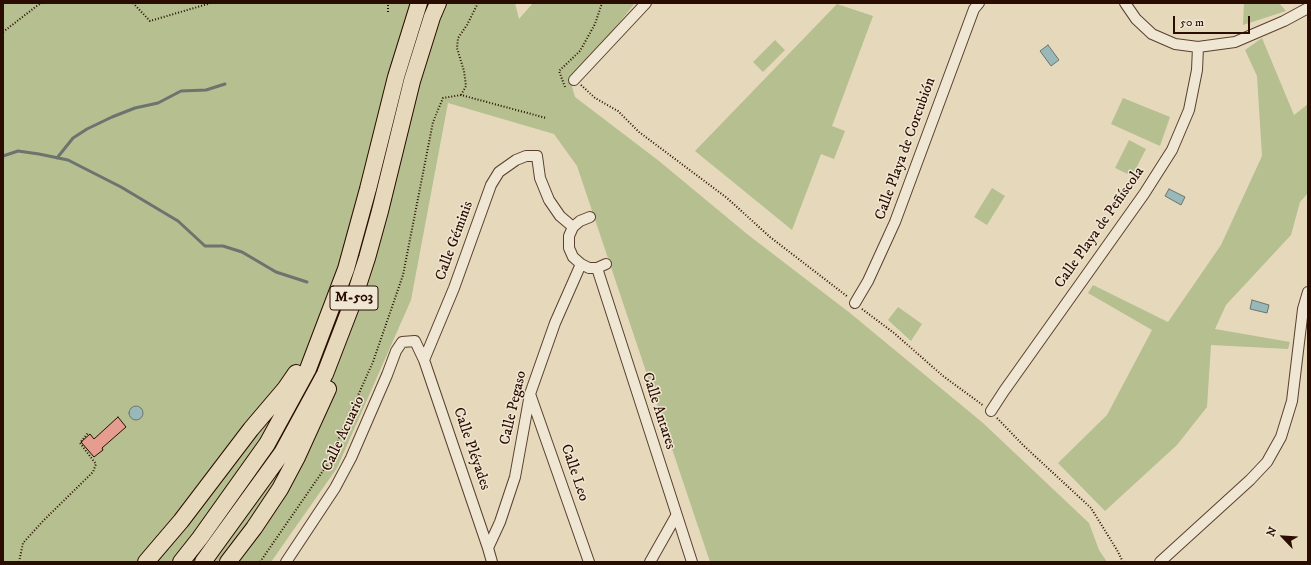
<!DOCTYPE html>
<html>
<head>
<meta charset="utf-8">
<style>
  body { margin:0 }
  #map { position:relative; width:1311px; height:565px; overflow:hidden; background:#e6d9bb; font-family:"IM FELL DW Pica",serif }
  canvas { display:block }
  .frame { position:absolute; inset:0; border:4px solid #2b0c00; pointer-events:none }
  .north { position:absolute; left:1263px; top:517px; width:40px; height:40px; -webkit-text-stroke:3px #efe6d3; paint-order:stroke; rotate:295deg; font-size:11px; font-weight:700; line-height:16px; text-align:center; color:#2b0c00 }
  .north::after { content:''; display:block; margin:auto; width:14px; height:18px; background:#2b0c00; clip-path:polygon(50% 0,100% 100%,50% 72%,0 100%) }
  .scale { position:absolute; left:1173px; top:16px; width:77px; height:18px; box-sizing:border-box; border:2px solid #2b0c00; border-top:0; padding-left:5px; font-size:12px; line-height:14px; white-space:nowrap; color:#2b0c00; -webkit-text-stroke:3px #efe6d3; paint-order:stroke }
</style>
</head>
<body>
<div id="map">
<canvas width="1311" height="565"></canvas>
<div class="frame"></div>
<div class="north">N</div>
<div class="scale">50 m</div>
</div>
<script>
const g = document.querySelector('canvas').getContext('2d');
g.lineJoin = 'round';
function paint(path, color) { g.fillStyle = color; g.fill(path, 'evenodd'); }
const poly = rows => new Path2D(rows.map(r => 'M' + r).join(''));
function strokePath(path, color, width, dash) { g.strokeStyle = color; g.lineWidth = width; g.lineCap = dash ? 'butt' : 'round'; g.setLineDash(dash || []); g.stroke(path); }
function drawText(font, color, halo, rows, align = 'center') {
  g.font = font + ' "IM FELL DW Pica",serif'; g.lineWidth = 3; g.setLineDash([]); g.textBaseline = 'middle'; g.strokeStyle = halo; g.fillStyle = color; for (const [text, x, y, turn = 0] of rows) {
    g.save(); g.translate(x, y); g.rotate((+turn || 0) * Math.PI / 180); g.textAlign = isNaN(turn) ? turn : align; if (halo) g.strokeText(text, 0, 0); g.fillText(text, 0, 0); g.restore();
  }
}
paint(poly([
  [3,3,515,3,519,19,533,3,635,3,571,83,575,97,659,161,747,234,850,313,983,423,1089,523,1099,550,1107,562,710,562,577,166,554,134,448,103,411,300,337,468,271,562,3,562],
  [1244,3,1279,3,1286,11,1243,25],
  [837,4,873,16,832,126,845,131,834,159,821,154,792,230,695,151],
  [1262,38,1294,115,1308,104,1308,193,1300,202,1291,235,1226,305,1215,329,1290,342,1288,349,1211,345,1207,407,1177,445,1105,511,1058,463,1107,415,1152,330,1088,293,1093,285,1168,322,1221,245,1262,156,1257,76,1245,50],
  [775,40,785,50,763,72,753,62],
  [1123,98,1170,117,1160,146,1111,124],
  [1129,140,1146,149,1132,176,1115,168],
  [992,188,1005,196,987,225,974,217],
  [898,307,922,324,911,341,888,320]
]), '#b5bf90');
const water = poly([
  [1048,45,1059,60,1051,66,1040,51,1048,45],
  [1169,189,1185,197,1181,205,1165,196,1169,189],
  [1252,300,1269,305,1267,313,1250,309,1252,300],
  '129 413a7 7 0 1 1 14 0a7 7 0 1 1-14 0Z'
]);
paint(water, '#99b8b9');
strokePath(water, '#6d736f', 1);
strokePath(poly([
  [3,156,18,151,39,154,68,160,121,187,178,221,205,246,223,246,242,252,276,272,307,282],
  [57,158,73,138,87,129,112,117,135,108,158,103,181,91,206,90,225,84]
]), '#6d736f', 3);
const building = poly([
  [118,417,126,427,102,448,103,450,94,457,81,442,90,434,94,439,118,417]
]);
paint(building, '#e59d90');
strokePath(building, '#2b0c00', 1);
const minor = poly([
  [1125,3,1136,19,1152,34,1175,44,1198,47,1235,42,1284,21,1308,8],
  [574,80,646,3],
  [590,217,580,221,573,227,569,236,569,248,573,257,581,264,589,268,597,268,606,264],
  [597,268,692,562],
  [855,303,868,281,895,222,974,9,979,3],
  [424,360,454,288,491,185,499,172,516,160,526,156,537,156,540,178,549,200,560,216,573,227],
  [530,394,589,562],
  [991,411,1004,391,1144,194,1172,150,1189,110,1197,70,1198,47],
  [286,562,335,488,351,458,387,375,396,351,402,342,415,341,424,360,488,548],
  [492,562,488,548,500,522,515,477,530,394,555,323,581,264],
  [650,562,676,516],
  [1160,562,1250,480,1267,462,1281,437,1292,401,1303,309,1308,292]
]);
const trunk = poly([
  [146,562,181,521,251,429,285,389,296,373],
  [181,562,200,538,267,444,308,369,346,269,368,189,396,77,419,3],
  [203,562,282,453,325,374,352,304,367,258,380,211,412,81,432,17,438,3],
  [228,562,254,528,280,489,297,457,328,389]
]);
strokePath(minor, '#5a3f2f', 12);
strokePath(trunk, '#2b0c00', 18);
strokePath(poly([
  [133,3,150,21,211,3],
  [388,12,388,3],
  [3,32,38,5,42,3],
  [581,85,595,98,618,111,639,132,727,198,770,237,848,297],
  [565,87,559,71,580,51,595,24,602,3],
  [461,95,466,86,464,71,457,48,458,38,467,25,478,3],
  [862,309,894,333,943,376,984,406],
  [997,418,1024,446,1091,508,1117,550,1123,562],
  [19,562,23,543,43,521,93,472,96,464,80,443,88,433],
  [260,562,327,465,373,362,403,275,433,122,443,98,461,95,546,118]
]), '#2b0c00', 2, [1, 2]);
strokePath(minor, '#efe6d3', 10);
strokePath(trunk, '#e6d9bb', 16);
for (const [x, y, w] of [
  [354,298,48]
]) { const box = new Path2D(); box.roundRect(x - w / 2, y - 12, w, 24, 3); g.fillStyle = '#efe6d3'; g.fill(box); strokePath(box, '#2b0c00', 1); }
drawText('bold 14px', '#2b0c00', null, [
  ["M-503",354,298]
]);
drawText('15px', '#2b0c00', '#efe6d3', [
  ["Calle Playa de Corcubión",906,149,-70],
  ["Calle Playa de Peñíscola",1100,228,-55],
  ["Calle Géminis",455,241,-70],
  ["Calle Pegaso",514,408,-77],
  ["Calle Antares",658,411,72],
  ["Calle Acuario",344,434,-65],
  ["Calle Pléyades",471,449,71],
  ["Calle Leo",574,473,71]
]);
</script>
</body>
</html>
